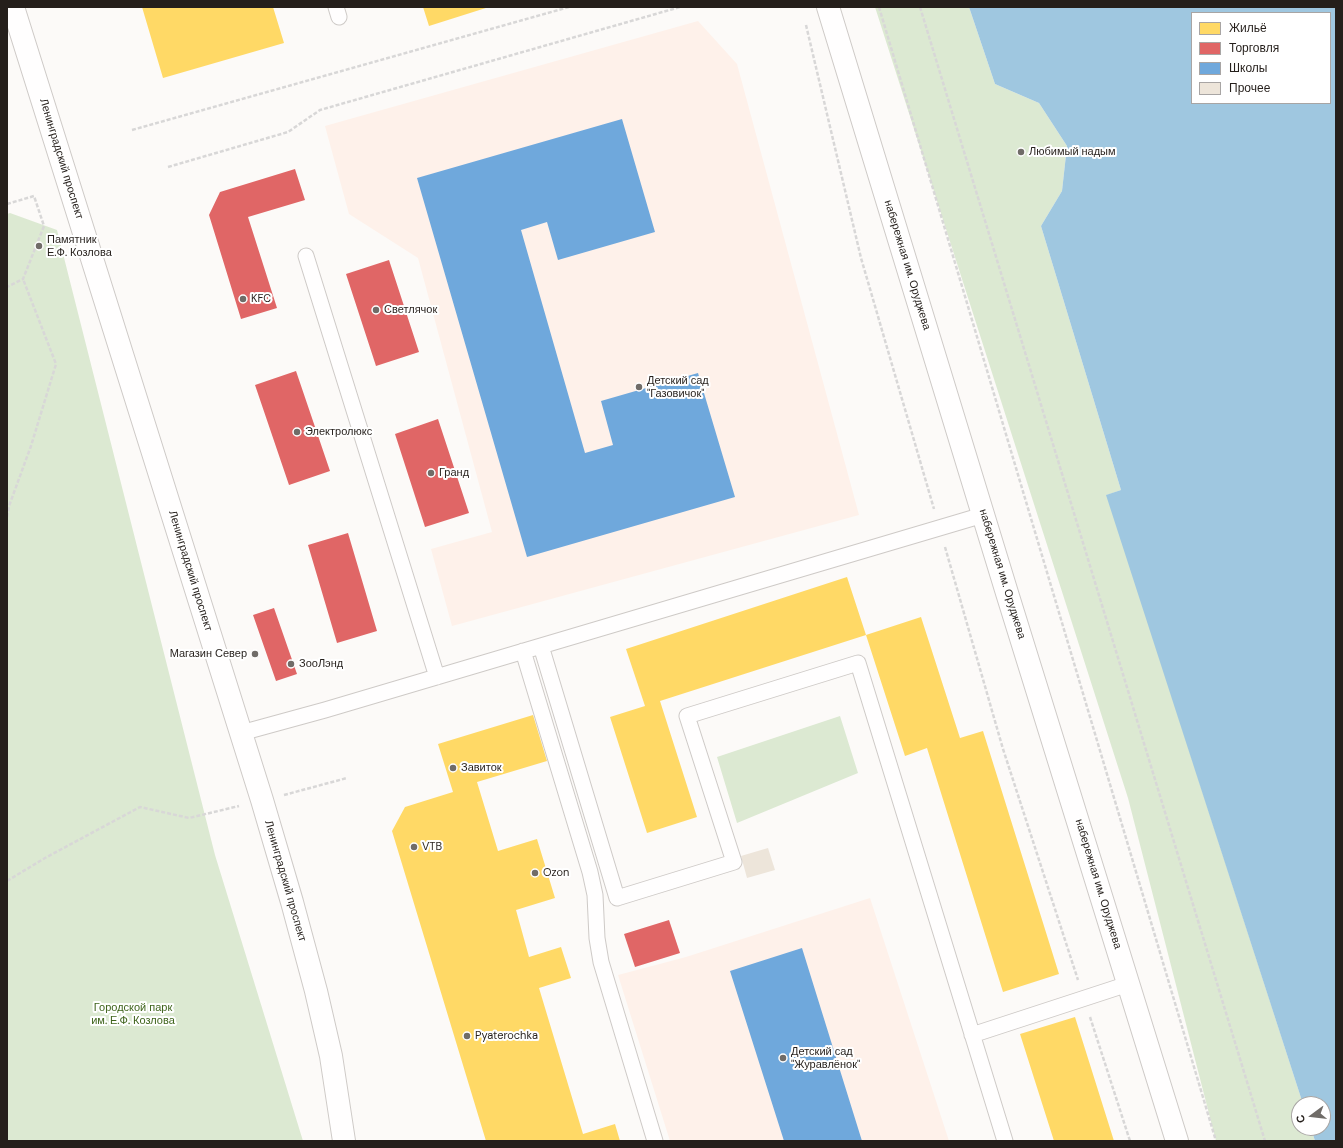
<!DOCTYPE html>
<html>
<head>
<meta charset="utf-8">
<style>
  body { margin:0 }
  #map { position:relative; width:1343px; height:1148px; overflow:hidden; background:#fcfaf8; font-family:"DM Sans",sans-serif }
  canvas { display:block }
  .frame { position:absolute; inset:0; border:8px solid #251f1b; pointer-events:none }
  .legend { position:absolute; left:1191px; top:12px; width:140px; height:92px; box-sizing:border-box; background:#fff; border:1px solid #a8a5a4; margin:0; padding:5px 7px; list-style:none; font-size:12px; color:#251f1b }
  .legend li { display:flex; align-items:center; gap:8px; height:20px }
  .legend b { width:20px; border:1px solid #a8a5a4 }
  .north { position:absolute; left:1291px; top:1096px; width:40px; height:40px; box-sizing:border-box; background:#fff; border:1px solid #a8a5a4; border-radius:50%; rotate:255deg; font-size:11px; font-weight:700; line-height:16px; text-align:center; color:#251f1b }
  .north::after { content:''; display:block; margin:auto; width:14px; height:18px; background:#706c68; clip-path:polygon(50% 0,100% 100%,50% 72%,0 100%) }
</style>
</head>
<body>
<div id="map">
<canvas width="1343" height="1148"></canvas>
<div class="frame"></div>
<ul class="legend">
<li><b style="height:11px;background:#ffd966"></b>Жильё</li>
<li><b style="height:11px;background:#e06666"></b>Торговля</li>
<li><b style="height:11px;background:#6fa8dc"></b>Школы</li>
<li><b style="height:11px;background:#ede5da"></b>Прочее</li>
</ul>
<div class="north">С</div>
</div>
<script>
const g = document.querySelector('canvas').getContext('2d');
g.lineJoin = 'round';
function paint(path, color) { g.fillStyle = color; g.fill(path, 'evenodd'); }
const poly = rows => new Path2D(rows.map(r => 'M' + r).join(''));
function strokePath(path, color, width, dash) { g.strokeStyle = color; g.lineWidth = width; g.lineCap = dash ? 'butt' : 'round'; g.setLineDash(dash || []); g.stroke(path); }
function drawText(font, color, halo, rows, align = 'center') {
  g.font = font + ' "DM Sans",sans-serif'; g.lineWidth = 4; g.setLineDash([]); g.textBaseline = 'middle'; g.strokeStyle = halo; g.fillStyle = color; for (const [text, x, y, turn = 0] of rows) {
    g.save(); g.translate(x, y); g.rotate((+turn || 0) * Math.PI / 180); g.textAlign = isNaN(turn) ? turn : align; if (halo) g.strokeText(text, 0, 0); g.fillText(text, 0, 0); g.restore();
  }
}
paint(poly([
  [698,21,737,64,859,515,452,626,431,549,492,532,418,258,349,214,325,126],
  [870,898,949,1141,670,1141,618,975,686,957]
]), '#fef1ea');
paint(poly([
  [875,7,969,7,995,84,1039,103,1067,146,1062,191,1041,226,1121,490,1107,495,1303,1104,1299,1104,1299,1128,1311,1128,1315,1141,1216,1141,1128,798],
  [10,213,57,230,215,855,303,1141,7,1141,7,214],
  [840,716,858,773,737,823,717,757]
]), '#dce9d2');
paint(poly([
  [969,7,1336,7,1336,1141,1315,1141,1311,1128,1323,1128,1323,1104,1303,1104,1106,495,1121,490,1041,226,1062,191,1067,146,1039,103,995,84],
  [1192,13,1330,13,1330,103,1192,103]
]), '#9fc7e0');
paint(poly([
  [142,7,273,7,284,43,163,78],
  [423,7,489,7,429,26],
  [847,577,866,635,921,617,960,738,983,731,1059,974,1003,992,927,748,905,756,866,635,660,701,697,817,647,833,610,717,645,706,626,649],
  [533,715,547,761,477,782,498,851,537,839,555,898,516,910,529,957,561,947,571,978,539,988,583,1134,615,1124,620,1141,486,1141,392,831,405,807,453,792,438,744],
  [1075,1017,1114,1141,1054,1141,1020,1034]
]), '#ffd966');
paint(poly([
  [295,169,305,200,248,217,277,308,241,319,209,215,220,192],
  [389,260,419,352,376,366,346,274],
  [296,371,330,471,289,485,255,385],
  [438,419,469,513,425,527,395,434],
  [348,533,377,631,337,643,308,545],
  [274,608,297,674,276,681,253,615],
  [669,920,680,953,635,967,624,934]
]), '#e06666');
paint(poly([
  [622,119,655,232,558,260,547,222,521,230,585,453,613,445,601,401,698,373,735,497,527,557,417,178],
  [802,948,862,1141,784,1141,730,971]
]), '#6fa8dc');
paint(poly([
  [768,848,775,870,747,878,741,856]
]), '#ede5da');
const service = poly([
  [336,7,339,17],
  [306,256,437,677],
  [541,646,617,898,734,862,687,716,858,663,1005,1141],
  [523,651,590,872,595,895,597,938,601,962,655,1141],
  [241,733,325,710,983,515],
  [972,1035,1128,984]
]);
const tertiary = poly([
  [13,7,262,800,292,902,316,991,331,1056,344,1141],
  [828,7,1007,593,1177,1141]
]);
strokePath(service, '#cecac7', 17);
strokePath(tertiary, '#cecac7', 24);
strokePath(poly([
  [879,7,1216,1141],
  [920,7,1265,1141],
  [806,25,861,258,934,509],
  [132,130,569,7],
  [168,167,288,132,320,110,680,7],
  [7,204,34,196,44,226,23,279,7,287],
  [7,517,9,506,31,446,56,364,23,279],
  [945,547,1003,749,1078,980],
  [284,795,347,778],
  [7,881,45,858,140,807,189,818,239,806],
  [1090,1017,1130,1141]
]), '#d8d7d7', 2.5, [4, 2]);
strokePath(service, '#fffefe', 15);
strokePath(tertiary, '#fffefe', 22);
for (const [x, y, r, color] of [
  [1021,152,4,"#706c68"],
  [39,246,4,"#706c68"],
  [243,299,4,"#706c68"],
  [376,310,4,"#706c68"],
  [639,387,4,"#706c68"],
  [297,432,4,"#706c68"],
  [431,473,4,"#706c68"],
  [255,654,4,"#706c68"],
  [291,664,4,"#706c68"],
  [453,768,4,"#706c68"],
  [414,847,4,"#706c68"],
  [535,873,4,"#706c68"],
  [467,1036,4,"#706c68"],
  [783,1058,4,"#706c68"]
]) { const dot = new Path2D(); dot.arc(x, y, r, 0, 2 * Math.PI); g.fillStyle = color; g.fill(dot); strokePath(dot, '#fff', 1.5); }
drawText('11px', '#251f1b', '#fff', [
  ["Любимый надым",1029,152],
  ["Памятник",47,240],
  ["Е.Ф. Козлова",47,253],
  ["KFC",251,299],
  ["Светлячок",384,310],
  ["Детский сад",647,381],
  ["\"Газовичок\"",647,394],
  ["Электролюкс",305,432],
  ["Гранд",439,473],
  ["Магазин Север",247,654,"right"],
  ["ЗооЛэнд",299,664],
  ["Завиток",461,768],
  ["VTB",422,847],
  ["Ozon",543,873],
  ["Pyaterochka",475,1036],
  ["Детский сад",791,1052],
  ["\"Журавлёнок\"",791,1065]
], 'left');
drawText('11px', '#251f1b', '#fff', [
  ["Ленинградский проспект",61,159,73],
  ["набережная им. Оруджева",907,265,73],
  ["Ленинградский проспект",190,571,73],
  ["набережная им. Оруджева",1002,574,73],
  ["Ленинградский проспект",285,881,74],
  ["набережная им. Оруджева",1098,884,73]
]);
drawText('11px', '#3f641c', '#fff', [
  ["Городской парк",133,1008],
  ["им. Е.Ф. Козлова",133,1021]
]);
</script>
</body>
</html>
